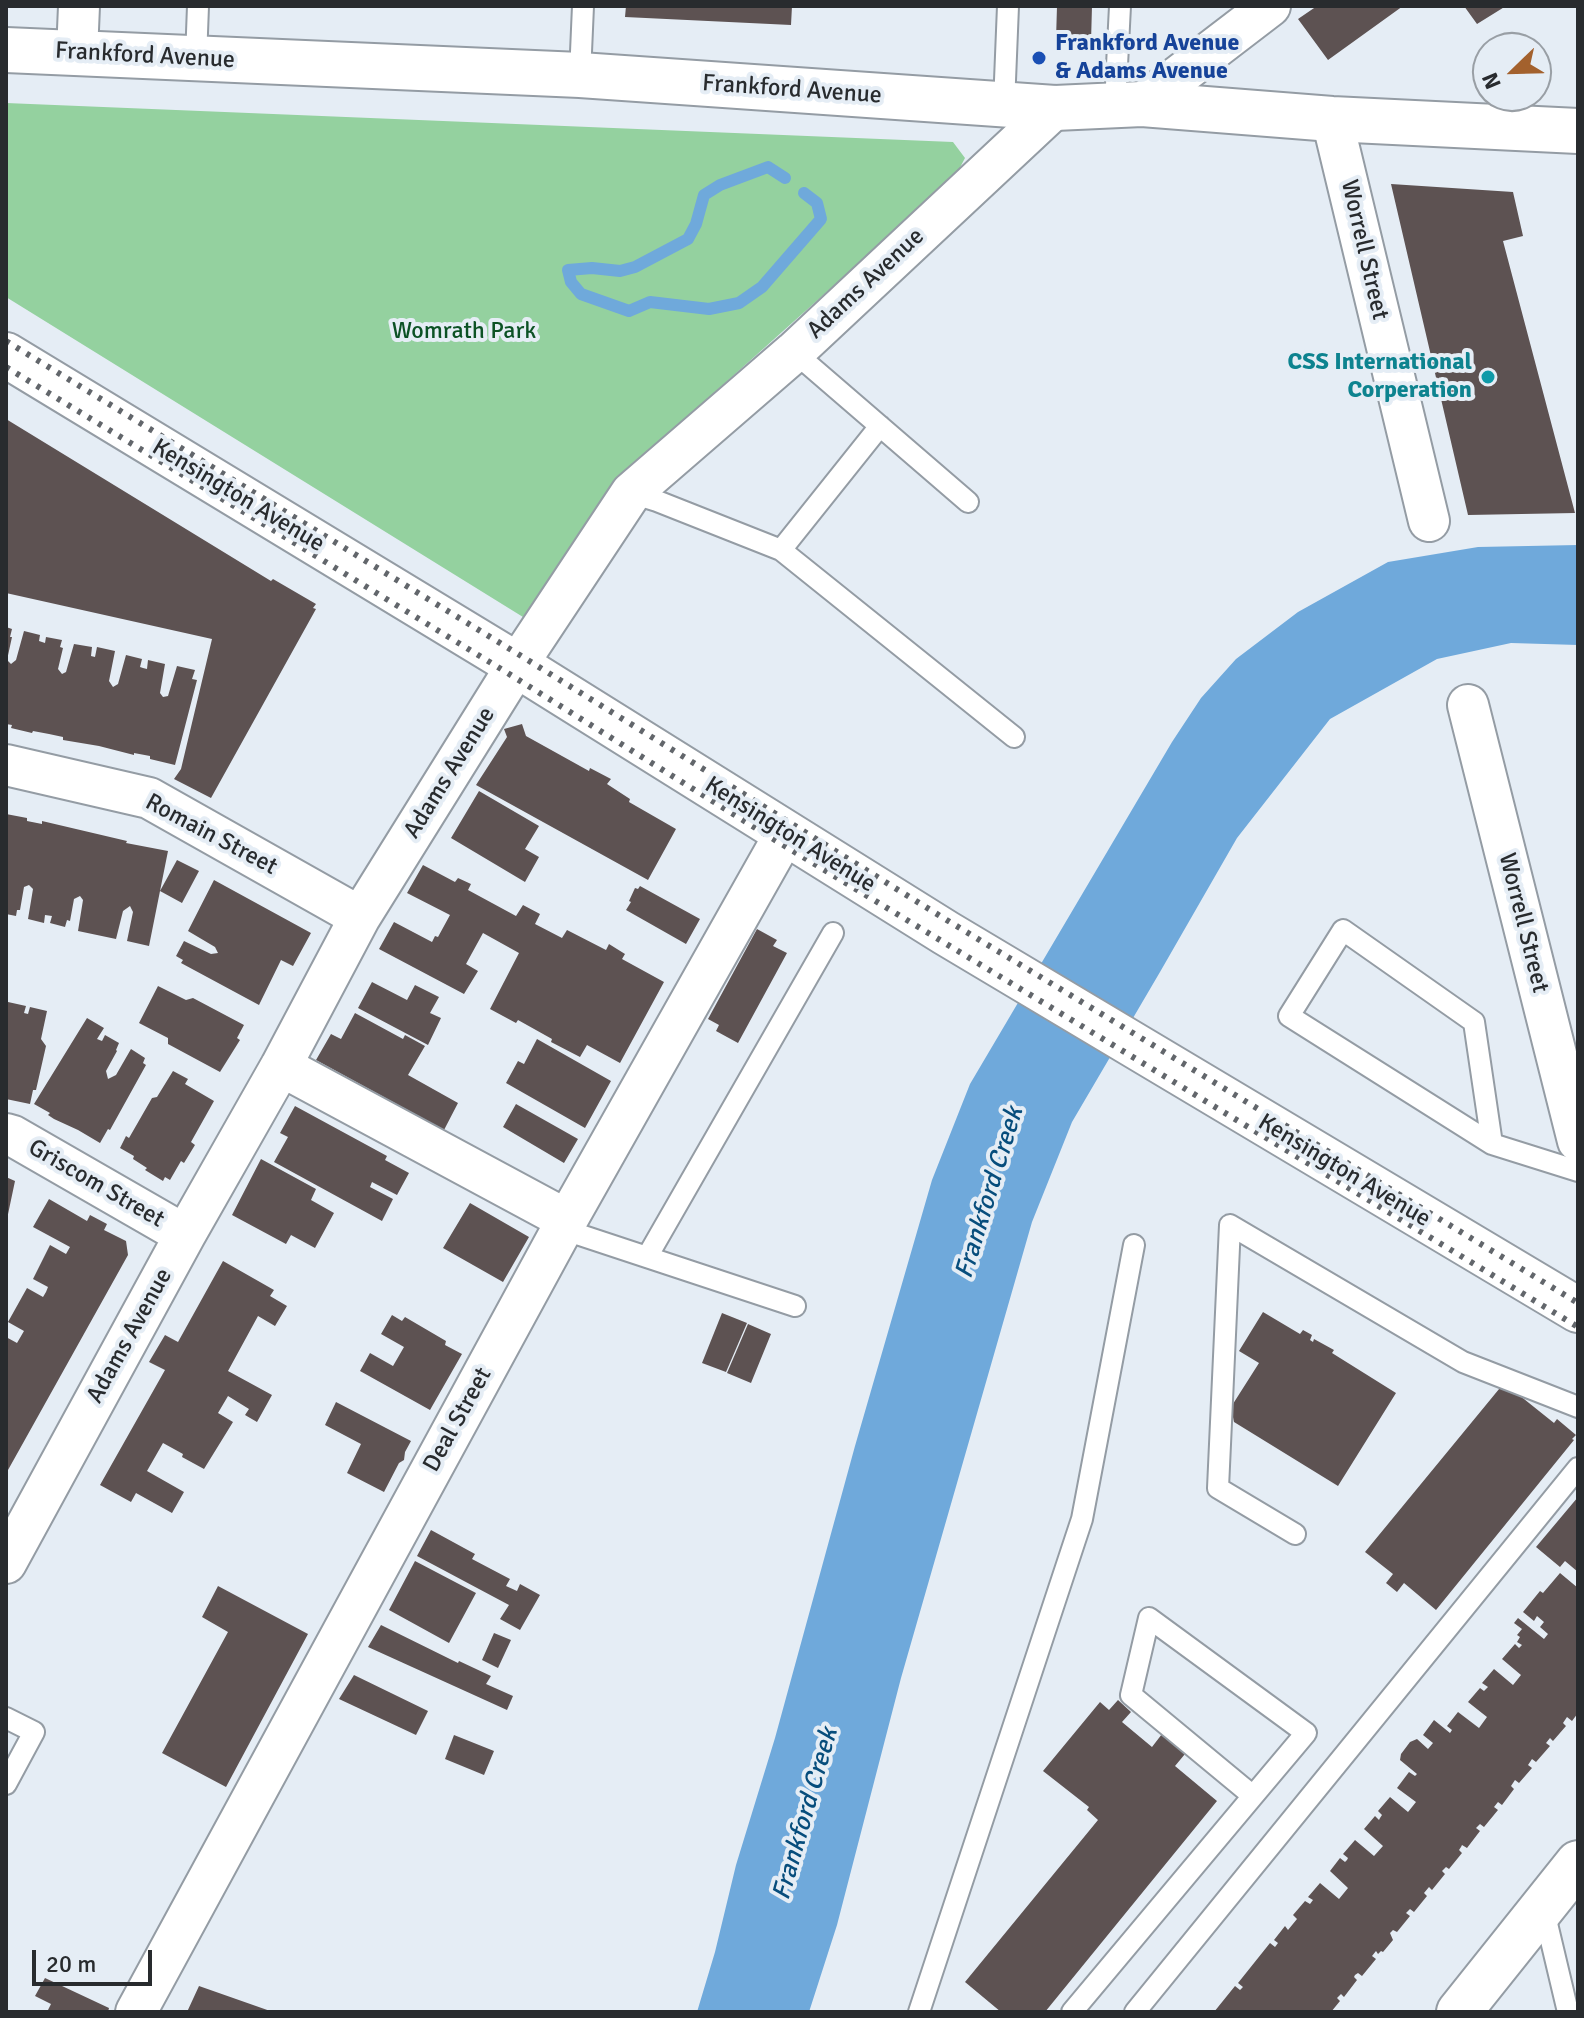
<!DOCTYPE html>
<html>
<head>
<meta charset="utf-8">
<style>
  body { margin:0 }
  #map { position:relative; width:1584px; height:2018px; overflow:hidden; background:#e5edf5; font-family:Signika,sans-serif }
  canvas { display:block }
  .frame { position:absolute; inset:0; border:8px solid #282b2e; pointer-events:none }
  .north { position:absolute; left:1472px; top:32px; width:80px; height:80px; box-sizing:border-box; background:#e5edf5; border:2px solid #999fa5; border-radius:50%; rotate:247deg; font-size:22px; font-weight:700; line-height:32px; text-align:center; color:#282b2e }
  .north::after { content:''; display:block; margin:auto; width:28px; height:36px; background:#a3612d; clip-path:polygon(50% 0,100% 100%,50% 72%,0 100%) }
  .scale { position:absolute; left:32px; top:1950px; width:120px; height:36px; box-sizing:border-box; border:4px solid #282b2e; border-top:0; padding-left:10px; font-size:24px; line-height:28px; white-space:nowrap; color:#282b2e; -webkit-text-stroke:6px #e5edf5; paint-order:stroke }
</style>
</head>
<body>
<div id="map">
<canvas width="1584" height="2018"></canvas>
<div class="frame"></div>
<div class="north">N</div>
<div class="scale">20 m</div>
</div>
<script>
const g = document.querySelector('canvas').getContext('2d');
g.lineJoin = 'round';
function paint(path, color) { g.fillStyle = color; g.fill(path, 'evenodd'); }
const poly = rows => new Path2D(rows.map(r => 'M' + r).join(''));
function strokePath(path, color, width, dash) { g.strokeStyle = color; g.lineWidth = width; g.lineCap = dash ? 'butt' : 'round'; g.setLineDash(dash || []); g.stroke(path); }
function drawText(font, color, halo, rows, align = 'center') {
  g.font = font + ' Signika,sans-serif'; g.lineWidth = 8; g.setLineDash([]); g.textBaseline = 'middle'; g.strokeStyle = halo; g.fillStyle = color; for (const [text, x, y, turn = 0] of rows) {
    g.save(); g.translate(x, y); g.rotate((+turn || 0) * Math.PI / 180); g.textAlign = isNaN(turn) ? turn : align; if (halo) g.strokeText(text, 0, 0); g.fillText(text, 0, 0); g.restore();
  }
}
paint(poly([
  [6,103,953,142,965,158,955,177,619,478,523,617,6,297]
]), '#94d19f');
paint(poly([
  [1578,545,1578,645,1511,643,1437,659,1330,719,1237,838,1160,972,1072,1122,1032,1222,901,1678,837,1925,809,2012,697,2012,715,1952,736,1865,775,1738,855,1446,932,1180,970,1084,1172,742,1201,698,1236,659,1298,612,1388,562,1478,547]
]), '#6fa9db');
strokePath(poly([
  [785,178,768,167,720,185,704,195,696,224,688,239,635,267,620,271,592,268,568,270,571,282,581,294,629,311,650,302,709,309,739,303,762,287,821,219,817,203,804,193]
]), '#6fa9db', 12);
paint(poly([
  [626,6,792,6,791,25,625,17],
  [1057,6,1092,6,1091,42,1056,40],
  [1317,6,1403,6,1328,60,1298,19],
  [1464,6,1506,6,1477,24],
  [1391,184,1513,192,1523,236,1503,241,1575,513,1468,515],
  [6,419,271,581,273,579,316,604,313,608,316,609,211,798,174,779,181,769,212,639,6,593],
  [6,627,12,629,10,637,12,637,7,660,11,664,16,660,24,631,40,635,39,641,45,643,46,637,62,640,60,647,63,648,58,669,62,674,66,672,74,644,92,647,91,656,95,657,97,647,115,651,109,681,113,687,118,684,126,655,142,659,140,667,143,668,147,669,148,660,165,664,160,693,163,697,168,696,177,666,195,670,192,679,197,680,175,765,150,759,150,756,134,753,134,755,99,746,63,740,63,737,49,734,33,731,32,733,11,728,12,725,6,724],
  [522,724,526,736,589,771,590,768,611,779,607,784,630,799,629,802,676,829,648,880,476,785,507,737,504,729],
  [479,791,539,826,525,849,539,857,525,882,451,838],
  [6,814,27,818,27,821,42,824,42,821,127,841,126,843,168,851,160,891,177,860,199,871,182,903,160,891,149,946,127,941,133,912,130,906,123,911,116,939,78,931,83,900,80,896,74,899,70,921,67,920,65,927,50,923,52,916,45,915,44,923,28,919,33,889,29,885,24,887,20,910,17,910,16,916,6,914],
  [423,865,455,882,458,878,471,884,468,890,516,916,523,905,540,914,535,924,562,938,567,930,606,950,609,944,625,954,622,959,664,982,620,1063,587,1045,580,1057,551,1042,552,1039,518,1020,516,1023,490,1009,519,953,483,933,466,964,478,971,464,994,379,949,394,922,432,942,435,936,438,937,450,915,407,893],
  [214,880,311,933,293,966,281,960,259,1005,181,963,183,960,176,956,184,941,211,954,218,953,215,947,188,931],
  [640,886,700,919,686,944,626,910,631,902,629,901,635,888,638,889],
  [757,929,777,940,773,946,787,953,738,1043,716,1031,719,1025,708,1019],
  [372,982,407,1000,415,985,439,997,430,1013,441,1018,428,1045,358,1008],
  [158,986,186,1000,193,998,244,1025,237,1038,240,1040,220,1072,168,1044,168,1038,139,1023],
  [8,1002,26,1006,24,1013,28,1014,30,1007,47,1011,41,1039,46,1046,36,1090,33,1090,30,1104,6,1099,6,1010],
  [355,1013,403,1039,405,1035,425,1046,408,1075,458,1103,444,1130,316,1060,331,1034,341,1039],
  [87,1018,104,1028,97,1039,102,1041,105,1035,119,1043,116,1050,117,1051,106,1071,108,1079,116,1075,131,1049,145,1058,143,1063,146,1065,110,1130,108,1129,100,1143,78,1130,54,1119,48,1115,50,1113,34,1104],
  [537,1039,611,1081,585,1128,506,1083,518,1061,524,1064],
  [173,1071,188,1079,185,1084,214,1101,191,1142,195,1145,184,1163,181,1161,170,1180,165,1177,163,1181,145,1170,147,1168,133,1159,134,1156,120,1148,126,1136,129,1138,152,1098,157,1097],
  [516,1104,578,1139,564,1163,503,1127],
  [295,1106,387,1156,385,1160,409,1173,397,1195,372,1182,370,1187,393,1199,382,1221,274,1162,288,1137,280,1133],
  [261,1159,316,1189,311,1200,334,1213,315,1248,291,1235,286,1244,232,1215],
  [6,1177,15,1181,7,1219,6,1219],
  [49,1199,87,1221,90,1215,107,1224,104,1230,126,1241,128,1255,8,1470,6,1471,6,1337,17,1343,24,1331,8,1322,27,1288,43,1297,46,1292,48,1287,33,1279,50,1245,66,1254,70,1247,33,1227],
  [470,1203,529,1237,503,1282,443,1248],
  [223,1261,274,1290,270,1296,287,1306,275,1326,258,1316,228,1371,272,1395,257,1422,245,1415,249,1409,228,1396,218,1413,233,1422,204,1469,182,1457,183,1454,163,1443,147,1471,184,1492,172,1513,136,1493,131,1502,100,1485,165,1370,149,1362,165,1335,178,1342],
  [1263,1312,1300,1334,1303,1330,1312,1335,1310,1340,1313,1342,1314,1339,1334,1350,1332,1353,1396,1393,1338,1486,1234,1422,1231,1407,1259,1363,1239,1351],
  [722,1313,747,1323,726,1372,702,1363],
  [392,1315,402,1321,405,1317,446,1341,445,1345,462,1354,430,1410,360,1371,370,1353,393,1366,404,1347,381,1334],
  [748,1324,771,1334,751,1383,727,1373],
  [1504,1383,1554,1423,1557,1419,1576,1435,1572,1439,1574,1440,1436,1610,1404,1583,1397,1592,1386,1583,1393,1574,1365,1552],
  [336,1402,411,1441,405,1452,404,1460,399,1463,384,1492,347,1473,361,1444,325,1425],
  [1578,1497,1578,1572,1565,1561,1560,1567,1536,1547],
  [431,1530,475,1554,472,1559,510,1579,506,1586,517,1591,520,1584,540,1595,520,1630,500,1619,509,1605,417,1556],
  [415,1561,476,1593,449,1643,389,1610],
  [1560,1573,1578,1588,1578,1713,1572,1721,1567,1717,1563,1723,1566,1726,1553,1741,1550,1738,1546,1743,1550,1746,1536,1762,1532,1759,1528,1765,1532,1768,1519,1783,1515,1780,1511,1786,1514,1789,1502,1805,1498,1802,1494,1807,1498,1810,1484,1827,1480,1824,1476,1828,1480,1831,1467,1848,1462,1845,1461,1847,1459,1850,1462,1853,1449,1869,1446,1867,1442,1871,1445,1874,1432,1890,1429,1887,1424,1893,1427,1896,1414,1912,1410,1909,1406,1913,1410,1916,1397,1932,1393,1930,1390,1933,1393,1940,1383,1952,1381,1951,1378,1954,1376,1951,1372,1956,1376,1959,1362,1976,1358,1973,1355,1975,1354,1977,1357,1980,1344,1997,1341,1994,1337,1998,1340,2001,1331,2012,1214,2012,1235,1986,1240,1990,1243,1987,1238,1983,1270,1943,1275,1947,1278,1943,1274,1940,1285,1926,1288,1930,1297,1919,1293,1915,1305,1901,1310,1904,1313,1900,1308,1897,1320,1883,1339,1899,1348,1888,1330,1871,1340,1858,1345,1862,1347,1860,1348,1858,1343,1854,1355,1840,1374,1856,1383,1846,1364,1829,1375,1816,1379,1820,1380,1818,1382,1815,1378,1811,1390,1797,1408,1812,1416,1802,1397,1788,1409,1772,1415,1776,1417,1774,1400,1760,1401,1754,1410,1742,1417,1739,1428,1749,1433,1743,1423,1735,1434,1720,1450,1733,1452,1730,1447,1726,1458,1712,1479,1728,1487,1717,1468,1702,1480,1688,1484,1691,1488,1687,1482,1683,1494,1669,1513,1685,1521,1675,1502,1659,1515,1644,1519,1648,1522,1645,1517,1642,1520,1637,1517,1635,1522,1629,1514,1623,1518,1618,1544,1639,1548,1634,1540,1627,1544,1622,1537,1616,1534,1621,1523,1612,1540,1591,1543,1593],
  [218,1586,308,1634,226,1787,162,1753,228,1632,202,1617],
  [381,1625,458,1663,459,1661,491,1676,486,1684,513,1696,507,1710,368,1647],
  [494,1633,511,1640,498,1668,482,1660],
  [354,1675,428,1711,416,1735,339,1699],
  [1118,1700,1131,1712,1122,1722,1152,1747,1162,1734,1185,1754,1175,1766,1217,1801,1045,2012,1001,2012,965,1982,1098,1820,1087,1810,1089,1807,1043,1771,1100,1702,1109,1710],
  [454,1735,494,1751,484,1775,445,1759],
  [45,1978,109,2008,108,2012,47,2012,51,2004,35,1996],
  [199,1986,273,2012,187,2012]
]), '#5d5252');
const service = poly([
  [196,59,198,6],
  [580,75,583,6],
  [1004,105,1008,6],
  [1115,105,1120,6],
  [794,352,968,502],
  [880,426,781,550,1014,737],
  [631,493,657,501,781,550],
  [1492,1144,1474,1022,1343,930,1289,1016,1492,1144,1578,1171],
  [562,1229,795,1306],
  [647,1257,833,933],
  [1295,1534,1218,1488,1230,1225,1463,1362,1578,1407],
  [6,1718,34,1732,6,1784],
  [1544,1911,1568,2012],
  [919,2012,1082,1519,1134,1245],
  [1072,2012,1253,1796,1306,1733,1149,1618,1131,1695,1253,1796],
  [1135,2012,1578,1468]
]);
const minor = poly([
  [77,53,79,6],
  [1142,104,1270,6],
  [1332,119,1429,521],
  [1468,705,1578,1141],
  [6,765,149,798,360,917],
  [281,1066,567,1220],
  [6,1134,13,1136,185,1235],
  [6,1563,185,1235,281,1066,360,917,517,665,631,493,794,352,1055,108],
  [136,2012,567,1220,786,832]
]);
const tertiary = poly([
  [6,355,517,665,946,933,1578,1310]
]);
const secondary = poly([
  [6,50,580,75,1055,108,1142,104,1332,119,1578,131],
  [1459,2012,1578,1863]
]);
strokePath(service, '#949ca4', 24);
strokePath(minor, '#949ca4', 44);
strokePath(tertiary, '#949ca4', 48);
strokePath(secondary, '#949ca4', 48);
strokePath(service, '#fff', 20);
strokePath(minor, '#fff', 40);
strokePath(tertiary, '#fff', 44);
strokePath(secondary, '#fff', 44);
strokePath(poly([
  [6,341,518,654,945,919,1578,1303],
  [6,367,506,672,770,837,1578,1327]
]), '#62666b', 6, [4, 8]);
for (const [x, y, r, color] of [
  [1039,58,8,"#1a4fb4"],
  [1488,377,8,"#0f9aa8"]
]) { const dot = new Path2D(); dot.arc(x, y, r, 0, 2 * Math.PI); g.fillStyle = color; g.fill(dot); strokePath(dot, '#e5edf5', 3); }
drawText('bold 24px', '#164399', '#e5edf5', [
  ["Frankford Avenue",1055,44],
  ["& Adams Avenue",1055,72]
], 'left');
drawText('24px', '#282b2e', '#e5edf5', [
  ["Frankford Avenue",145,56,3],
  ["Frankford Avenue",792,90,4],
  ["Worrell Street",1364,250,77],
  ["Adams Avenue",866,284,-43],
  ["Kensington Avenue",238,496,31],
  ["Adams Avenue",450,773,-58],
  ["Romain Street",211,835,28],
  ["Kensington Avenue",790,835,32],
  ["Worrell Street",1523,923,76],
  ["Kensington Avenue",1344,1171,31],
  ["Griscom Street",96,1184,30],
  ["Adams Avenue",130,1336,-61],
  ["Deal Street",458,1420,-61]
]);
drawText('24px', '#0c5225', '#e5edf5', [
  ["Womrath Park",464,332]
]);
drawText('bold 24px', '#0d838f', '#e5edf5', [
  ["CSS International",1472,363],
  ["Corperation",1472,391]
], 'right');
drawText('italic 26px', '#074d7c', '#e5edf5', [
  ["Frankford Creek",990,1193,-73],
  ["Frankford Creek",806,1814,-74]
]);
</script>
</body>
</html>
